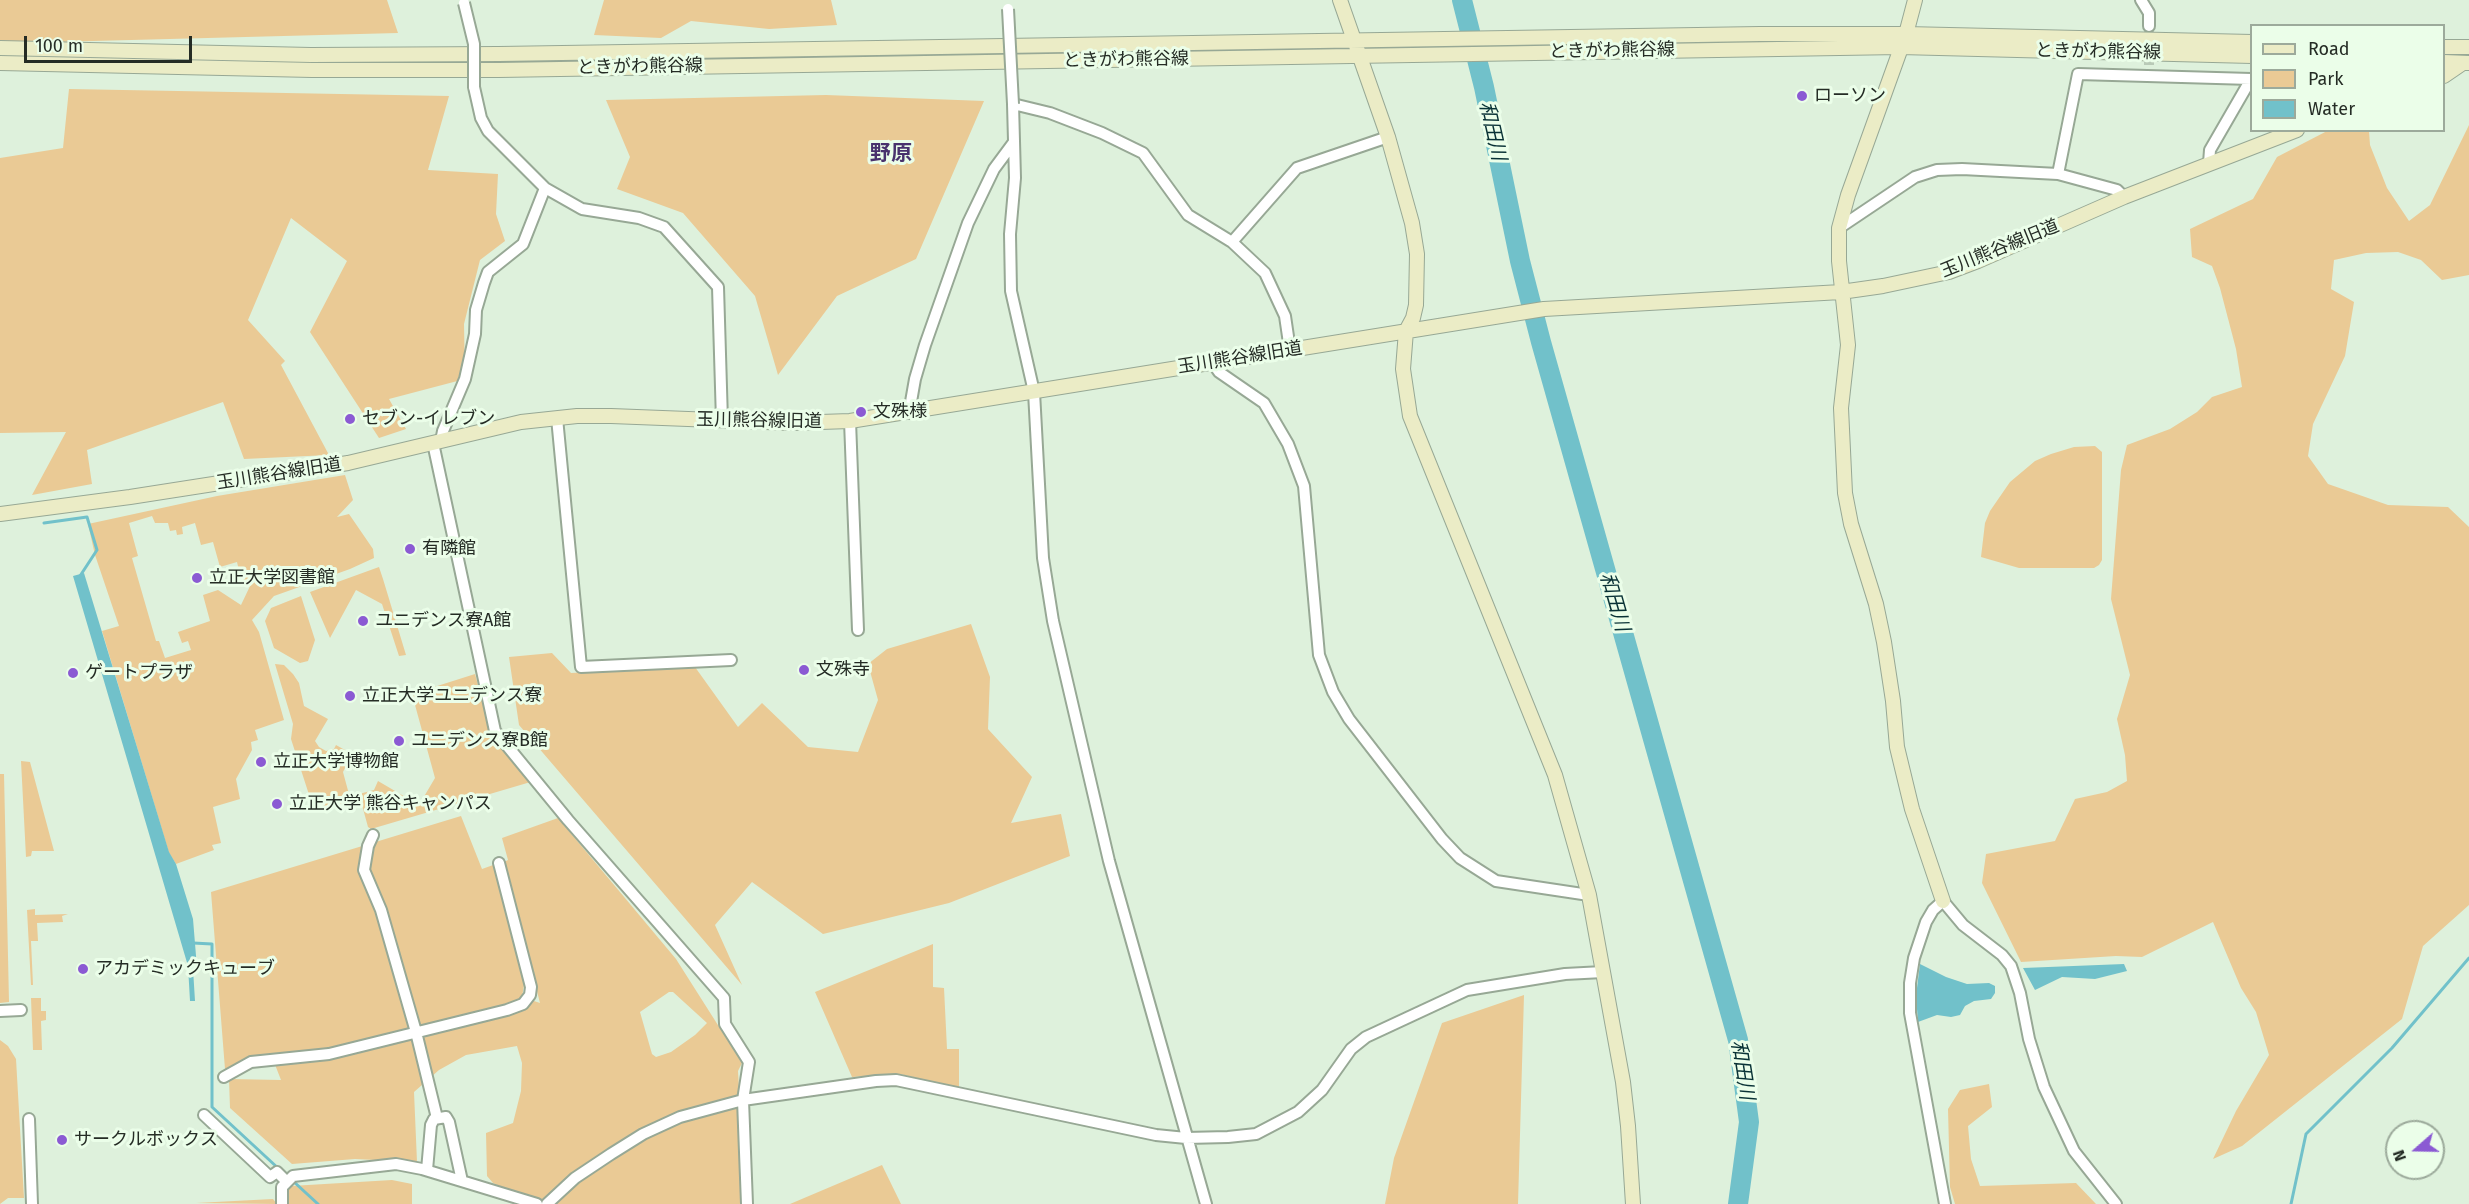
<!DOCTYPE html>
<html>
<head>
<meta charset="utf-8">
<style>
  body { margin:0 }
  #map { position:relative; width:2469px; height:1204px; overflow:hidden; background:#def1dc; font-family:"Fira Sans",sans-serif }
  canvas { display:block }
  .legend { position:absolute; left:2250px; top:24px; width:195px; height:108px; box-sizing:border-box; background:#ebfee9; border:2px solid #9caa9b; margin:0; padding:8px 10px; list-style:none; font-size:18px; color:#252c25 }
  .legend li { display:flex; align-items:center; gap:12px; height:30px }
  .legend b { width:30px; border:2px solid #9caa9b }
  .north { position:absolute; left:2385px; top:1120px; width:60px; height:60px; box-sizing:border-box; background:#ebfee9; border:2px solid #9caa9b; border-radius:50%; rotate:250deg; font-size:16px; font-weight:700; line-height:24px; text-align:center; color:#252c25 }
  .north::after { content:''; display:block; margin:auto; width:21px; height:27px; background:#8b5ad3; clip-path:polygon(50% 0,100% 100%,50% 72%,0 100%) }
  .scale { position:absolute; left:24px; top:36px; width:168px; height:27px; box-sizing:border-box; border:3px solid #252c25; border-top:0; padding-left:8px; font-size:18px; line-height:21px; white-space:nowrap; color:#252c25; -webkit-text-stroke:4px #ebfee9; paint-order:stroke }
</style>
</head>
<body>
<div id="map">
<canvas width="2469" height="1204"></canvas>
<ul class="legend">
<li><b style="height:8px;background:#ebecc6"></b>Road</li>
<li><b style="height:16px;background:#eaca95"></b>Park</li>
<li><b style="height:16px;background:#71c1ca"></b>Water</li>
</ul>
<div class="north">N</div>
<div class="scale">100 m</div>
</div>
<script>
const g = document.querySelector('canvas').getContext('2d');
g.lineJoin = 'round';
function paint(path, color) { g.fillStyle = color; g.fill(path, 'evenodd'); }
const poly = rows => new Path2D(rows.map(r => 'M' + r).join(''));
function strokePath(path, color, width, dash) { g.strokeStyle = color; g.lineWidth = width; g.lineCap = dash ? 'butt' : 'round'; g.setLineDash(dash || []); g.stroke(path); }
function drawText(font, color, halo, rows, align = 'center') {
  g.font = font + ' "Fira Sans","Noto Sans JP",sans-serif'; g.lineWidth = 6; g.setLineDash([]); g.textBaseline = 'middle'; g.strokeStyle = halo; g.fillStyle = color; for (const [text, x, y, turn = 0] of rows) {
    g.save(); g.translate(x, y); g.rotate((+turn || 0) * Math.PI / 180); g.textAlign = isNaN(turn) ? turn : align; if (halo) g.strokeText(text, 0, 0); g.fillText(text, 0, 0); g.restore();
  }
}
paint(poly([
  [0,0,387,0,398,33,55,42,0,41],
  [604,0,831,0,837,25,769,29,691,21,661,38,594,35],
  [69,89,449,96,428,170,498,174,496,214,505,241,480,260,464,324,465,379,389,399,406,429,379,438,310,332,347,261,291,218,248,320,285,361,281,365,329,455,244,459,223,402,87,450,92,484,32,495,66,432,0,433,0,158,63,148],
  [826,95,984,101,916,259,837,296,778,375,755,296,683,213,617,189,630,157,606,100],
  [2469,125,2469,275,2442,280,2421,260,2398,252,2366,253,2334,260,2331,289,2354,302,2345,356,2313,424,2308,456,2328,484,2388,505,2448,507,2469,527,2469,905,2423,946,2402,1019,2242,1146,2213,1159,2236,1111,2269,1055,2256,1012,2241,988,2213,922,2142,957,2116,956,2021,962,1982,883,1986,854,2055,841,2075,799,2107,792,2127,781,2125,755,2117,719,2130,675,2111,599,2121,470,2127,445,2170,429,2197,412,2212,397,2242,387,2236,349,2220,288,2212,266,2192,257,2190,229,2253,199,2277,157,2329,130,2369,131,2370,145,2387,188,2409,221,2430,205],
  [2095,446,2102,452,2102,560,2099,565,2094,568,2019,568,1981,557,1985,523,1990,511,2010,482,2035,461,2051,454,2074,447],
  [345,475,353,500,337,517,349,514,373,549,374,558,350,569,274,596,252,620,259,632,284,720,255,730,258,740,251,742,252,750,236,779,240,799,213,807,221,843,212,845,214,850,176,864,169,853,102,631,119,626,95,555,88,524,217,496],
  [152,516,155,523,168,523,170,531,176,530,177,535,183,534,182,527,195,523,201,545,213,542,220,567,237,562,241,579,251,584,241,605,218,590,203,595,210,621,178,632,182,643,188,641,191,650,165,658,159,641,156,641,132,558,138,556,129,523],
  [379,567,383,579,406,655,399,656,382,604,356,590,330,638,310,592],
  [301,596,315,640,308,661,300,663,274,648,265,621,271,608],
  [971,624,990,677,988,729,1032,777,1011,823,1061,814,1070,856,949,903,823,934,752,882,715,925,742,985,519,725,509,657,552,653,571,673,695,667,738,727,762,703,808,747,858,752,878,700,868,664,887,649],
  [275,664,284,665,293,674,299,683,304,706,328,719,315,741,319,747,326,751,334,749,336,745,352,754,343,772,350,798,347,802,319,810,313,807,291,739,293,724],
  [475,674,490,728,534,781,371,829,368,827,359,794,374,790,378,781,419,805,435,778,412,694],
  [21,761,30,762,54,851,32,851,31,856,26,857],
  [0,774,4,774,9,1002,0,1003],
  [461,816,482,869,496,864,525,979,522,997,540,1003,504,862,508,860,502,838,558,818,676,959,742,1063,738,1071,746,1204,549,1204,516,1194,493,1183,487,1176,486,1133,513,1123,521,1091,522,1063,517,1046,466,1055,439,1070,414,1092,417,1162,355,1159,292,1164,230,1108,229,1079,281,1080,274,1062,225,1069,211,892],
  [669,992,673,992,707,1023,695,1035,671,1052,656,1057,652,1054,640,1012],
  [35,909,35,915,68,914,62,916,63,922,37,923,38,941,31,941,33,985,31,985,27,910],
  [933,944,933,987,944,988,947,1049,959,1049,959,1088,900,1074,852,1077,815,992],
  [1524,995,1518,1204,1385,1204,1394,1158,1442,1023],
  [31,998,41,998,41,1011,46,1011,46,1020,41,1021,42,1050,33,1050],
  [0,1040,8,1046,16,1059,24,1198,8,1198,0,1204],
  [1989,1084,1992,1107,1968,1126,1971,1159,1980,1186,2076,1183,2096,1204,1955,1204,1950,1187,1948,1109,1960,1090],
  [882,1165,901,1204,790,1204],
  [392,1180,412,1184,412,1204,288,1204,288,1188,291,1186],
  [273,1199,277,1204,196,1203]
]), '#eaca95');
paint(poly([
  [84,573,169,852,176,864,193,919,197,968,193,969,195,1001,190,1001,188,966,73,576],
  [1920,964,1946,977,1967,984,1989,983,1995,986,1995,993,1991,999,1974,1001,1965,1006,1960,1015,1951,1017,1937,1015,1918,1022,1916,996],
  [2124,964,2127,971,2095,979,2062,977,2035,990,2023,968]
]), '#71c1ca');
strokePath(poly([
  [44,523,87,517,97,550,80,576],
  [193,943,212,944,212,1107,279,1169],
  [293,1181,318,1204],
  [2291,1204,2306,1134,2392,1048,2469,958]
]), '#71c1ca', 3);
strokePath(poly([
  [1462,0,1484,87,1520,261,1541,342,1738,1040,1749,1122,1738,1204]
]), '#71c1ca', 20);
strokePath(poly([
  [2149,65,2149,26]
]), '#b9cab7', 10, [10, 5]);
const street = poly([
  [2141,0,2149,13,2149,26],
  [474,87,481,118,488,131,545,188,582,209,639,218,664,227,718,287,722,421],
  [2058,174,2078,74,2251,79,2210,150,2209,163],
  [1839,228,1915,177,1937,170,1962,169,2058,174,2117,190,2124,197],
  [1232,242,1297,168,1388,137],
  [1212,362,1219,372,1264,403,1288,444,1304,486,1319,655,1333,692,1349,719,1442,839,1460,858,1496,881,1589,895],
  [909,413,915,379,925,345,968,223,994,169,1014,142],
  [557,418,581,667,731,660],
  [850,421,858,630],
  [441,441,443,431,465,379,475,334,476,310,484,283,488,272,523,244,545,188],
  [433,443,495,731,568,820,724,998,725,1024,749,1062,743,1100,747,1204],
  [373,835,368,846,364,870,381,910,416,1032,437,1118],
  [0,1011,21,1010],
  [224,1077,251,1062,329,1054,507,1010,523,1004,530,995,531,987,499,863],
  [204,1115,270,1177,277,1172,286,1181],
  [29,1119,32,1204],
  [427,1170,431,1125,434,1119,446,1117,449,1122,462,1181],
  [282,1204,282,1187,293,1176,396,1164,422,1169,537,1204],
  [547,1204,575,1178,611,1154,643,1134,680,1117,743,1100,876,1081,896,1080,1156,1135,1186,1138,1228,1137,1256,1134,1298,1112,1322,1090,1351,1049,1366,1037,1467,990,1565,974,1603,972],
  [1206,1204,1109,861,1053,621,1043,558,1034,392,1011,291,1010,234,1015,178,1013,104,1050,113,1102,133,1143,153,1188,215,1232,242,1265,273,1285,316,1290,350],
  [1945,1204,1910,1013,1910,983,1914,958,1926,922,1933,910,1943,901,1963,925,2002,955,2011,966,2020,993,2029,1039,2044,1087,2074,1151,2116,1204]
]);
const secondary = poly([
  [1340,0,1388,137,1412,223,1417,254,1416,305,1413,318,1406,331,1403,369,1410,416,1555,775,1589,895,1623,1082,1628,1126,1633,1204],
  [1915,0,1906,34,1848,195,1839,228,1839,261,1848,345,1841,408,1845,493,1851,524,1876,604,1884,642,1893,701,1897,747,1912,809,1943,901],
  [2444,47,2469,47],
  [0,48,311,55,499,54,1760,34,1906,34,2252,42],
  [2444,62,2469,63],
  [0,63,312,70,499,70,1900,47,2252,56],
  [2444,76,2463,63],
  [0,514,130,497,348,463,521,422,577,416,611,416,791,423,850,421,1544,309,1841,292,1883,286,1949,272,1978,261,2124,197,2297,130]
]);
strokePath(street, '#97a895', 14);
strokePath(secondary, '#97a895', 16);
strokePath(street, '#fff', 10);
strokePath(secondary, '#ebecc6', 14);
const streetBridge = poly([
  [464,3,474,44,474,87],
  [1008,9,1013,104]
]);
strokePath(streetBridge, '#97a895', 14, []);
strokePath(streetBridge, '#fff', 10);
for (const [x, y, r, color] of [
  [1802,96,6,"#8b5ad3"],
  [861,412,6,"#8b5ad3"],
  [350,419,6,"#8b5ad3"],
  [410,549,6,"#8b5ad3"],
  [197,578,6,"#8b5ad3"],
  [363,621,6,"#8b5ad3"],
  [804,670,6,"#8b5ad3"],
  [73,673,6,"#8b5ad3"],
  [350,696,6,"#8b5ad3"],
  [399,741,6,"#8b5ad3"],
  [261,762,6,"#8b5ad3"],
  [277,804,6,"#8b5ad3"],
  [83,969,6,"#8b5ad3"],
  [62,1140,6,"#8b5ad3"]
]) { const dot = new Path2D(); dot.arc(x, y, r, 0, 2 * Math.PI); g.fillStyle = color; g.fill(dot); strokePath(dot, '#ebfee9', 2); }
drawText('18px', '#252c25', '#ebfee9', [
  ["ときがわ熊谷線",1612,51,-1],
  ["ときがわ熊谷線",2098,52,1],
  ["ときがわ熊谷線",1126,60,-1],
  ["ときがわ熊谷線",640,67,-1],
  ["玉川熊谷線旧道",2000,249,-22],
  ["玉川熊谷線旧道",1240,358,-9],
  ["玉川熊谷線旧道",759,421,1],
  ["玉川熊谷線旧道",279,474,-9]
]);
drawText('18px', '#252c25', '#ebfee9', [
  ["ローソン",1814,96],
  ["文殊様",873,412],
  ["セブン-イレブン",362,419],
  ["有隣館",422,549],
  ["立正大学図書館",209,578],
  ["ユニデンス寮A館",375,621],
  ["文殊寺",816,670],
  ["ゲートプラザ",85,673],
  ["立正大学ユニデンス寮",362,696],
  ["ユニデンス寮B館",411,741],
  ["立正大学博物館",273,762],
  ["立正大学 熊谷キャンパス",289,804],
  ["アカデミックキューブ",95,969],
  ["サークルボックス",74,1140]
], 'left');
drawText('italic 20px', '#093236', '#ebfee9', [
  ["和田川",1492,131,77],
  ["和田川",1614,602,74],
  ["和田川",1742,1070,81]
]);
drawText('bold 21px', '#49326d', '#ebfee9', [
  ["野原",891,154]
]);
</script>
</body>
</html>
